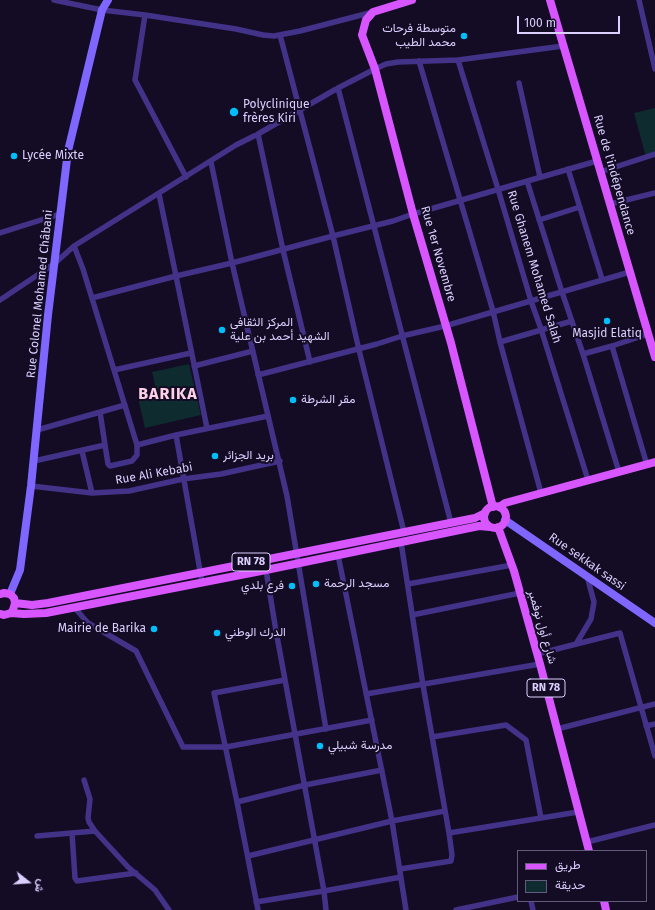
<!DOCTYPE html>
<html>
<head>
<meta charset="utf-8">
<style>
  body { margin:0 }
  #map { position:relative; width:655px; height:910px; overflow:hidden; background:#130c24; font-family:"Fira Sans",Vazirmatn,sans-serif }
  canvas { display:block }
  .legend { position:absolute; left:517px; top:850px; width:130px; height:52px; box-sizing:border-box; background:#130c24; border:1px solid #635a7c; margin:0; padding:5px 7px; list-style:none; font-size:12px; color:#dbcfff }
  .legend li { display:flex; align-items:center; gap:8px; height:20px }
  .legend b { width:20px; border:1px solid #635a7c }
  .north { position:absolute; left:8px; top:862px; width:40px; height:40px; -webkit-text-stroke:3px #130c24; paint-order:stroke; rotate:107deg; font-size:11px; font-weight:700; line-height:16px; text-align:center; color:#dbcfff }
  .north::after { content:''; display:block; margin:auto; width:14px; height:18px; background:#dbcfff; clip-path:polygon(50% 0,100% 100%,50% 72%,0 100%) }
  .scale { position:absolute; left:517px; top:16px; width:103px; height:18px; box-sizing:border-box; border:2px solid #dbcfff; border-top:0; padding-left:5px; font-size:12px; line-height:14px; white-space:nowrap; color:#dbcfff; -webkit-text-stroke:3px #130c24; paint-order:stroke }
</style>
</head>
<body>
<div id="map">
<canvas width="655" height="910"></canvas>
<ul class="legend">
<li><b style="height:5px;background:#d856ff"></b>طريق</li>
<li><b style="height:11px;background:#0e2b2f"></b>حديقة</li>
</ul>
<div class="north">ش</div>
<div class="scale">100 m</div>
</div>
<script>
const g = document.querySelector('canvas').getContext('2d');
g.lineJoin = 'round';
function paint(path, color) { g.fillStyle = color; g.fill(path, 'evenodd'); }
const poly = rows => new Path2D(rows.map(r => 'M' + r).join(''));
function strokePath(path, color, width, dash) { g.strokeStyle = color; g.lineWidth = width; g.lineCap = dash ? 'butt' : 'round'; g.setLineDash(dash || []); g.stroke(path); }
function drawText(font, color, halo, rows, align = 'center') {
  g.font = font + ' "Fira Sans",Vazirmatn,sans-serif'; g.lineWidth = 4; g.setLineDash([]); g.textBaseline = 'middle'; g.strokeStyle = halo; g.fillStyle = color; for (const [text, x, y, turn = 0] of rows) {
    g.save(); g.translate(x, y); g.rotate((+turn || 0) * Math.PI / 180); g.textAlign = isNaN(turn) ? turn : align; if (halo) g.strokeText(text, 0, 0); g.fillText(text, 0, 0); g.restore();
  }
}
paint(poly([
  [655,108,655,155,646,157,634,113],
  [189,364,201,415,145,428,138,398,157,394,152,372]
]), '#0e2b2f');
strokePath(poly([
  [54,0,102,10,145,15,236,29,263,35,274,36,300,31,373,12],
  [639,0,655,69],
  [145,15,135,80,186,177],
  [280,35,333,236,359,350,404,532],
  [458,60,498,189,531,301,541,329,588,480],
  [419,61,493,311,500,342,541,493],
  [519,83,540,177],
  [338,88,451,523],
  [258,134,283,250,310,362],
  [211,162,232,263,287,496,326,729],
  [568,169,602,279],
  [600,172,655,154],
  [527,181,562,292,583,354,619,472],
  [610,204,655,193],
  [539,220,580,207],
  [0,233,60,214],
  [74,246,83,269,137,445,137,455,132,461,110,466,108,464,105,445],
  [92,298,176,276,159,194],
  [0,300,54,264,74,246,236,145,258,134,338,88,375,69,386,64,398,62,458,60,563,46],
  [500,342,572,321],
  [612,346,648,334],
  [583,354,612,346,647,465],
  [194,366,253,351],
  [114,370,191,353],
  [258,375,377,344,402,336,445,326,630,272],
  [207,428,176,276,232,263,333,236,393,221,413,214,597,161],
  [37,430,125,405],
  [176,435,268,416],
  [137,445,176,435,202,582],
  [82,451,92,493],
  [34,461,105,445,100,412],
  [31,486,92,493,129,491,183,479,221,474,280,461],
  [401,542,423,685,449,833,578,812],
  [338,555,392,821,406,910],
  [266,570,276,631,324,891,326,910],
  [408,584,512,565],
  [74,607,88,623,136,651,183,747,226,747,372,720],
  [412,615,520,593],
  [576,644,591,619,594,602,587,576],
  [537,654,620,633,655,756],
  [366,694,540,664],
  [646,726,655,724],
  [557,729,655,704],
  [432,737,506,725,526,740,541,818],
  [84,780,90,799,88,818,89,822,95,831,128,867,155,890,169,910],
  [237,802,305,785,382,770],
  [72,833,75,878,77,881,136,873],
  [37,836,95,831],
  [587,842,655,825],
  [248,856,392,821,445,811],
  [400,869,451,861,452,855,449,833],
  [531,901,533,910],
  [256,902,324,891,401,877],
  [258,910,237,802,214,693,285,680],
  [456,910,518,897]
]), '#423288', 5.5);
strokePath(poly([
  [505,520,655,623],
  [10,594,20,570,31,486,48,315,68,151,102,10,108,0]
]), '#7f66ff', 8);
strokePath(poly([
  [412,0,373,12,366,20,362,35,375,69,413,214,451,343,493,507],
  [550,0,655,357],
  '484 517a11 11 0 1 1 22 0a11 11 0 1 1-22 0Z',
  [499,507,505,503,655,462],
  [498,527,514,571,540,664,589,851],
  [0,594,4,593,10,594,14,598,15,603,13,610,11,613,4,615,0,614],
  [15,603,32,605,48,603,475,518,485,513],
  [11,613,24,614,46,613,266,570,479,526,490,527],
  [604,901,606,910]
]), '#d856ff', 8);
for (const [x, y, r, color] of [
  [464,36,4,"#00befa"],
  [234,112,5,"#00befa"],
  [14,156,4,"#00befa"],
  [607,321,4,"#00befa"],
  [222,330,4,"#00befa"],
  [293,400,4,"#00befa"],
  [215,456,4,"#00befa"],
  [316,584,4,"#00befa"],
  [292,586,4,"#00befa"],
  [154,629,4,"#00befa"],
  [217,633,4,"#00befa"],
  [320,746,4,"#00befa"]
]) { const dot = new Path2D(); dot.arc(x, y, r, 0, 2 * Math.PI); g.fillStyle = color; g.fill(dot); strokePath(dot, '#130c24', 1.5); }
for (const [x, y, w] of [
  [251,562,38],
  [546,688,38]
]) { const box = new Path2D(); box.roundRect(x - w / 2, y - 9, w, 18, 3); g.fillStyle = '#130c24'; g.fill(box); strokePath(box, '#dbcfff', 1); }
drawText('bold 11px', '#dbcfff', null, [
  ["RN 78",251,562],
  ["RN 78",546,688]
]);
drawText('12px', '#dbcfff', '#130c24', [
  ["متوسطة فرحات",456,29,"right"],
  ["محمد الطيب",456,43,"right"],
  ["Polyclinique",243,105],
  ["frères Kiri",243,119],
  ["Lycée Mixte",22,156],
  ["المركز الثقافي",230,323],
  ["الشهيد أحمد بن علية",230,337],
  ["Masjid Elatiq",607,334,"center"],
  ["مقر الشرطة",301,400],
  ["بريد الجزائر",223,456],
  ["مسجد الرحمة",324,584],
  ["فرع بلدي",284,586,"right"],
  ["Mairie de Barika",146,629,"right"],
  ["الدرك الوطني",225,633],
  ["مدرسة شبيلي",328,746]
], 'left');
drawText('12px', '#dbcfff', '#130c24', [
  ["Rue de l'indépendance",614,175,74],
  ["Rue 1er Novembre",438,254,74],
  ["Rue Ghanem Mohamed Salah",534,267,73],
  ["Rue Colonel Mohamed Châbani",40,294,-84],
  ["Rue Ali Kebabi",154,474,-10],
  ["Rue sekkak sassi",587,562,35],
  ["شارع أول نوفمبر",542,627,74]
]);
g.letterSpacing = '1px';
drawText('bold 16px', '#ffd1e8', '#130c24', [
  ["BARIKA",168,395]
]);
g.letterSpacing = '0px';
</script>
</body>
</html>
